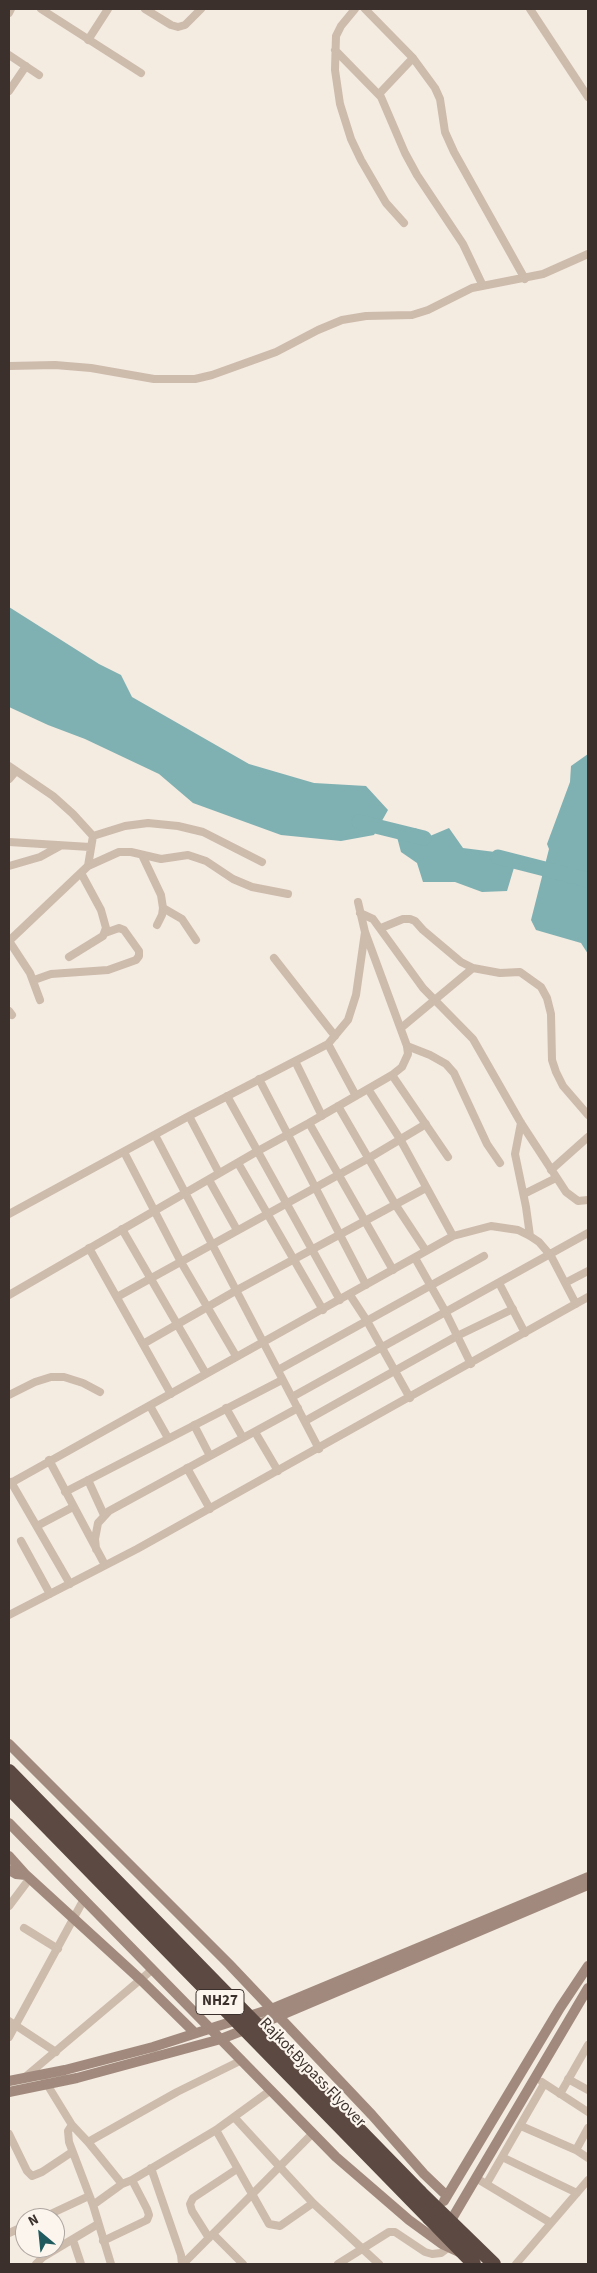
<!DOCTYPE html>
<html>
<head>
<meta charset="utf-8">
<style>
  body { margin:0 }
  #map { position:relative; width:597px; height:2273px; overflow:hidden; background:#f4ebe1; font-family:"Source Sans 3",sans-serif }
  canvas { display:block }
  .frame { position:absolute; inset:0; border:10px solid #3b302b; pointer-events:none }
  .north { position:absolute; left:15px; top:2208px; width:50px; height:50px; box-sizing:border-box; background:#fbf5ee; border:1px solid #aea6a0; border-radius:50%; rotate:332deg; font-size:14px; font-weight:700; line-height:20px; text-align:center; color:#3b302b }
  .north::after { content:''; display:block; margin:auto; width:18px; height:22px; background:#1f5a5e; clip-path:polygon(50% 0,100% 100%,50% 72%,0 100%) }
</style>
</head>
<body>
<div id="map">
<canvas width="597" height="2273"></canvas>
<div class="frame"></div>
<div class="north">N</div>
</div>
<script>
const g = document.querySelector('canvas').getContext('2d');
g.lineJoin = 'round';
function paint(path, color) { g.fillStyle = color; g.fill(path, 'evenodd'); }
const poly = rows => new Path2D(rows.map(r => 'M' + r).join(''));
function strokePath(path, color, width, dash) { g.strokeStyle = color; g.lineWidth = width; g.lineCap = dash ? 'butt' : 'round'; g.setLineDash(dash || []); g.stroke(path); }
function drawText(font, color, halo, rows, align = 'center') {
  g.font = font + ' "Source Sans 3",sans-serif'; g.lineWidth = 4.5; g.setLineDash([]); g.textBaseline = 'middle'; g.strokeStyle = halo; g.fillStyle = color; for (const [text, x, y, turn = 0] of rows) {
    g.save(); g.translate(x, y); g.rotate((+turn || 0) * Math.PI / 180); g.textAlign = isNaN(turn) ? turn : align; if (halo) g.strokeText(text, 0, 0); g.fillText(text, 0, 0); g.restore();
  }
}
paint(poly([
  [9,607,99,664,121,675,132,697,249,764,314,783,366,786,388,810,374,835,341,841,281,835,193,803,159,774,85,739,48,725,9,707],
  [588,754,588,954,581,943,536,930,531,920,549,849,547,844,570,782,571,766],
  [415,828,430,836,449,828,463,848,503,853,516,861,507,891,482,892,455,882,423,882,417,863,401,852,397,837]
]), '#7fb0b2');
strokePath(poly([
  [359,822,424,838],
  [498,857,588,880]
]), '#7fb0b2', 15);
strokePath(poly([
  [41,9,141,73],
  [145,9,171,25,178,27,185,25,201,9],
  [355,9,341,26,336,36,335,70,340,104,351,139,361,160,386,203,404,223],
  [365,9,413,58,435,88,440,99,445,132,454,152,525,279],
  [530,9,588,97],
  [9,13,11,9],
  [88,40,108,9],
  [335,50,381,97,405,153,417,175,463,244,482,284],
  [9,55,39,75],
  [9,91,26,66],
  [379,94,413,58],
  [9,366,55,365,91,368,154,379,195,379,212,375,276,352,318,330,342,320,366,316,412,315,428,310,472,288,543,274,588,254],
  [9,766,53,796,73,814,93,836],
  [9,779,16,771],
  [93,836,125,826,148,823,178,826,203,832,262,862],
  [9,842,90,847],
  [142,855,161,895,163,908,162,915,157,925],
  [9,866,40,857,60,846],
  [88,866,119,852,131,852,161,859,188,855,206,861,233,879,252,887,288,894],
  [163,908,182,919,196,940],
  [360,913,373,919,423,988,473,1039,521,1123,566,1192,578,1201,588,1200],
  [381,928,403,919,410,919,415,921,423,930,461,962,473,968,500,973,520,972,541,987,547,998,551,1014,552,1060,556,1072,563,1086,588,1115],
  [9,941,88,866,93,836],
  [9,941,30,973,40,1000],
  [69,957,103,936,106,928,101,910,81,873],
  [274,958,335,1036],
  [34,980,51,974,108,970,136,960,139,956,139,951,124,930,119,928,105,933],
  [9,1011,12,1015],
  [401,1028,473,968],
  [328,1044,356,1096],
  [407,1046,430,1055,446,1064,454,1073,487,1144,500,1163],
  [295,1061,322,1116],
  [392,1075,448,1157],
  [259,1079,366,1285],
  [368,1089,400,1139,453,1236],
  [227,1096,340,1300],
  [338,1106,395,1204,426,1251],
  [189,1116,219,1173],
  [309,1123,393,1270],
  [521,1123,515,1154,526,1207,530,1236],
  [155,1135,319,1449],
  [124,1152,181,1262,236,1356],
  [238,1163,323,1310],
  [551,1170,588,1137],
  [209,1180,237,1230],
  [524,1194,556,1178],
  [9,1214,189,1116,328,1044,348,1020,356,995,365,932],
  [122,1229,206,1374],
  [89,1248,171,1394],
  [415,1258,445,1311,471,1364],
  [499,1283,525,1333],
  [565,1283,588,1271],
  [9,1295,256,1152,309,1123,392,1075,402,1067,408,1054,407,1046,365,932,358,902],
  [350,1295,367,1321,410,1398],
  [117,1297,369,1158,426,1124],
  [143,1344,237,1290,426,1188],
  [278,1370,484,1256],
  [9,1395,35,1382,51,1377,64,1377,83,1383,100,1392],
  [292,1397,588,1233],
  [150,1406,168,1438],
  [226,1408,243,1438],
  [305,1421,457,1336,513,1309],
  [194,1425,210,1456],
  [255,1432,278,1471],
  [49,1460,105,1565],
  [187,1468,210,1509],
  [88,1480,104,1515],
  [11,1482,70,1584],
  [9,1484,453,1236,491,1226,518,1230,530,1236,539,1242,551,1256,576,1304],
  [65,1492,282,1380],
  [37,1526,73,1507],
  [21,1541,50,1594],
  [96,1549,95,1539,98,1523,109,1511,298,1408],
  [9,1615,137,1549,588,1297],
  [9,1906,30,1878],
  [24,1928,58,1949],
  [9,2021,56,2052],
  [9,2037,84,1899],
  [24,2078,153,1969],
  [568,2079,588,2090],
  [45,2081,72,2125,88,2142,122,2184],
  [542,2082,588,2112],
  [560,2094,588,2045],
  [234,2117,313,2203,379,2264],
  [72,2125,68,2131,69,2142,93,2205,111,2264],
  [521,2126,576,2150,588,2158],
  [216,2130,269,2224,280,2226,313,2203],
  [9,2134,27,2171,32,2176,42,2172,72,2152],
  [88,2142,177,2092,242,2060],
  [576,2150,588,2128],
  [502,2157,577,2193],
  [151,2168,181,2255,182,2264],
  [476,2178,551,2223],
  [487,2183,544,2084],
  [93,2205,122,2184,132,2180,216,2130,271,2090],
  [42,2218,89,2196],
  [9,2233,25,2226],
  [213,2234,243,2264],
  [209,2238,192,2211,190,2204,193,2198,237,2169],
  [73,2240,81,2264],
  [103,2241,147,2220,149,2215,147,2209,132,2180],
  [184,2263,313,2133],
  [36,2264,43,2257,98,2224],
  [338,2264,389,2232,395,2232,425,2252,432,2254,441,2253,449,2247],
  [516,2264,588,2180]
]), '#cdbbac', 8);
strokePath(poly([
  [9,1744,229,1964,372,2115,424,2174,447,2196],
  [9,1823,336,2157,409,2220,442,2244,459,2252],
  [9,1856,26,1875,141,1980,195,2033],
  [9,1870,16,1874,26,1875],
  [9,2081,65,2070,153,2047,271,2009,588,1877],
  [9,2092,77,2078,221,2039,277,2017,588,1885],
  [444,2201,560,2008,588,1966],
  [450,2222,588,1988]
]), '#a18a7d', 10);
strokePath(poly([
  [420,2192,494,2264],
  [429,2218,474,2264]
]), '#5c4a42', 14);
strokePath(poly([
  [9,1771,420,2192],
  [9,1788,429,2218]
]), '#5c4a42', 14);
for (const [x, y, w] of [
  [220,2002,48]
]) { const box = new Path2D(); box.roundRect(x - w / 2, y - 12.5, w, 25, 4); g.fillStyle = '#fbf5ee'; g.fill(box); strokePath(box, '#3b302b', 1); }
drawText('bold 15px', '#3b302b', null, [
  ["NH27",220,2002]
]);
drawText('16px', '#3b302b', '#fbf5ee', [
  ["Rajkot Bypass Flyover",312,2073,46]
]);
</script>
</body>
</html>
